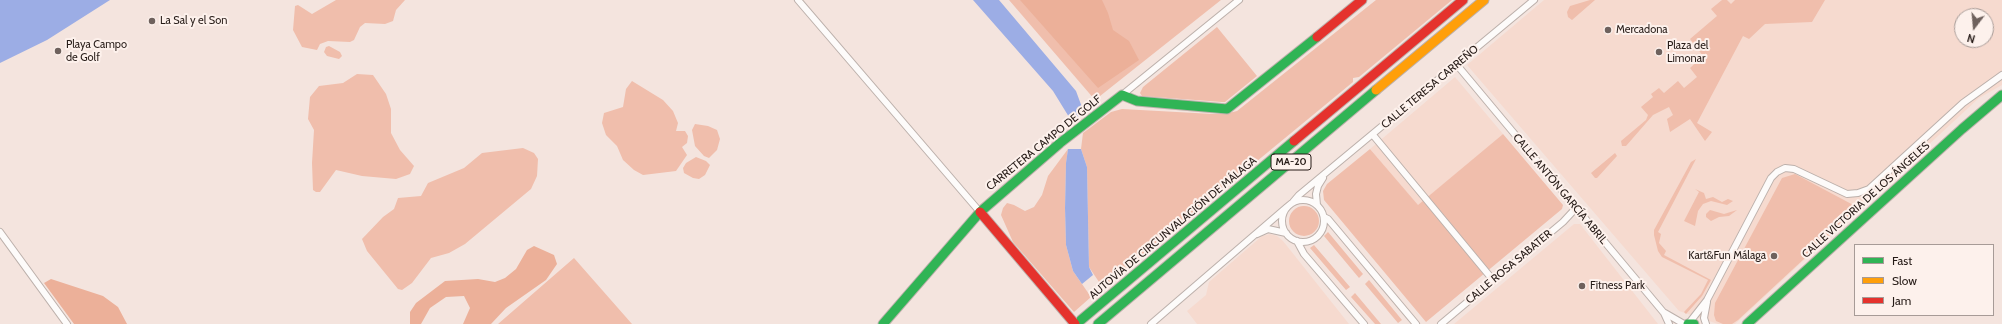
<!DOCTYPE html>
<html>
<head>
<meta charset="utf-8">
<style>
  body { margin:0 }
  #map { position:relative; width:2002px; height:324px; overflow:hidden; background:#f4e4de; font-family:Cabin,sans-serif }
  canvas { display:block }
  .legend { position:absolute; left:1854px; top:244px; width:140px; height:72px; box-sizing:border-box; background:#fdf1ec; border:1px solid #a79b97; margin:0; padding:5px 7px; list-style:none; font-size:12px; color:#261b17 }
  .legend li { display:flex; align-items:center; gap:8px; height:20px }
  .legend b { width:20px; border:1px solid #a79b97 }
  .north { position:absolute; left:1954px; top:8px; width:40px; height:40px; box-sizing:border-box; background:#fdf1ec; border:1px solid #a79b97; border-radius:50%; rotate:196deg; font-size:11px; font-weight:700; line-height:16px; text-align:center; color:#261b17 }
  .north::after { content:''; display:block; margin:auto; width:14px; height:18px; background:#6e615d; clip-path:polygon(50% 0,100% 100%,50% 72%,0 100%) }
</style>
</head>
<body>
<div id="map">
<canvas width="2002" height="324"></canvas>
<ul class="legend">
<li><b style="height:5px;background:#30b455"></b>Fast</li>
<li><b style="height:5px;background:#ff9f0a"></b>Slow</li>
<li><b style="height:5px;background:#e5322d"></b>Jam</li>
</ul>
<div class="north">N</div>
</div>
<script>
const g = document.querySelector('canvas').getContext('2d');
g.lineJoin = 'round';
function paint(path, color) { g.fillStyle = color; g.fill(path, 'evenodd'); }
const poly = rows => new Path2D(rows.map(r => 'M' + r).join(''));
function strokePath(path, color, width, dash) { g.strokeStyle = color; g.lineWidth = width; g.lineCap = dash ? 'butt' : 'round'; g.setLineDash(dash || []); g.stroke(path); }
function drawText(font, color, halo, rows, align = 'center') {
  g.font = font + ' Cabin,sans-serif'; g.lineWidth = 4; g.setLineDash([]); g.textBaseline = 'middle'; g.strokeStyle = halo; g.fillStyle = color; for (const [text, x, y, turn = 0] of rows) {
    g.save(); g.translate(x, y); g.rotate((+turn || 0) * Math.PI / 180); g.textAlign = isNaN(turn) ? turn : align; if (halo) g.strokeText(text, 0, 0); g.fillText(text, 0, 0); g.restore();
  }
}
paint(poly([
  [1544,0,2002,0,2002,85,1979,98,1735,324,1718,324,1679,311,1467,65],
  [1962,16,1986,16,1986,40,1962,40],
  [1455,77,1503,134,1418,206,1370,149],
  [1574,224,1580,224,1658,324,1454,324],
  [1270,234,1277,236,1283,241,1349,324,1197,324,1187,311,1206,295,1209,282,1262,236]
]), '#f6dacf');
paint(poly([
  [336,0,405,0,396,10,393,21,385,24,365,23,360,27,354,40,350,42,328,41,320,44,317,50,302,47,293,30,295,6,298,5,312,14],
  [1009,0,1221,0,1095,100],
  [1376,0,1452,0,1359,77,1353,78,1353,82,1103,288,1089,267,1087,167,1081,149,1083,133,1111,112,1122,109,1213,114,1225,114,1237,111],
  [1590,0,1595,0,1572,20,1568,17,1567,12,1570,6],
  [1722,0,1727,0,1731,4,1735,0,1825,0,1812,22,1765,24,1749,39,1743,36,1697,123,1712,132,1705,141,1690,119,1670,132,1667,119,1673,115,1669,107,1653,115,1626,146,1622,146,1621,141,1646,120,1648,115,1641,107,1653,97,1651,94,1659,88,1664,93,1678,81,1684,88,1697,77,1690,68,1703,56,1690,39,1717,16,1711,9],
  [1217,27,1257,76,1225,102,1222,102,1142,96,1140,93,1143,87],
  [329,46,340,52,342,56,339,59,327,56,324,52,326,47],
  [357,74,373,75,386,94,391,109,391,133,400,150,414,166,410,174,396,179,362,176,336,170,320,192,316,192,313,190,312,163,314,130,308,119,310,97,319,86,343,83],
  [632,81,663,100,673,111,678,123,676,131,685,131,688,136,687,143,682,147,687,155,676,171,643,175,634,170,623,160,617,146,606,135,602,123,604,113,623,107,626,89],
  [695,124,708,126,717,130,720,139,717,150,709,158,704,156,695,146,692,130],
  [1503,134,1563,205,1562,209,1426,322,1324,200,1323,191,1327,184,1370,149,1418,205],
  [523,148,534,153,538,159,537,176,531,189,465,244,449,253,431,258,412,283,402,290,398,289,367,251,362,239,383,217,394,209,398,198,421,196,428,183,464,168,482,153],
  [1068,149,1066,164,1065,208,1066,245,1073,271,1091,297,1074,312,1013,242,1001,215,1003,208,1007,203,1014,205,1025,211,1034,207,1042,195,1048,176],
  [1615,153,1617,156,1597,178,1595,178,1591,173],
  [696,157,706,161,710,165,705,175,699,179,693,178,684,173,683,168,686,163],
  [1696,159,1658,232,1661,234,1659,243,1666,251,1664,255,1711,280,1702,296,1686,314,1684,312,1701,294,1708,280,1662,257,1658,251,1654,235,1654,230,1691,162],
  [1795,174,1859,208,1738,320,1732,324,1723,324,1716,321,1714,315,1715,303,1782,178],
  [1695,189,1704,193,1706,199,1713,197,1722,202,1728,199,1733,201,1727,205,1711,201,1703,204,1698,211,1695,226,1684,221,1699,192],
  '1289 221a15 15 0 1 1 30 0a15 15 0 1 1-30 0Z',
  [1710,210,1724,214,1737,210,1729,216,1719,217,1711,221,1706,217,1706,214],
  [1328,232,1363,274,1359,278,1324,236],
  [1314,245,1350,287,1346,290,1310,248],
  [574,258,632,324,498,324],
  [1369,280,1402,320,1398,323,1365,284],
  [1355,293,1381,324,1375,324,1351,297]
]), '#f0beac');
paint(poly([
  [1020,0,1102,0,1108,13,1113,30,1129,41,1139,60,1098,88],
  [534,246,554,255,557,264,546,280,506,308,491,324,463,324,470,308,464,296,446,297,430,308,421,324,410,324,410,312,416,303,445,281,478,279,495,282,505,278,516,269,527,250],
  [51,279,103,296,118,307,127,324,74,324,44,283]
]), '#ecb099');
paint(poly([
  [0,0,110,0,47,40,0,63],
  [973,0,999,0,1076,91,1083,110,1080,117,1069,117,1053,91],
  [1068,149,1081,149,1087,167,1089,267,1093,275,1082,284,1073,271,1066,245,1065,208,1066,163]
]), '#9cade5');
const street = poly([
  [798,0,980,212],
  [1457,65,1664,313,1669,324],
  [1122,95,1239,0],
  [1373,135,1493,280],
  '1282 221a21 21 0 1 1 42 0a21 21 0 1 1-42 0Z',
  [1293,202,1299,195,1534,0],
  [1317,205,1316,194,1318,186,1323,178],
  [1324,217,1328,219,1416,324],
  [0,232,67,324],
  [1257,234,1268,229,1286,233],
  [1297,241,1304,254,1364,324],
  [1665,313,1684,324],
  [1689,323,1707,300,1771,178,1777,172,1785,168,1794,169,1847,194,1858,193,1869,189,1963,103,2002,75],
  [1151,324,1287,207],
  [1441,324,1563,222,1576,208],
  [1706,324,1704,318,1707,302]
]);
const fast = poly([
  [1081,320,1294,141],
  [883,324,980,212,1060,143,1122,95,1137,101,1227,109,1317,37],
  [1098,324,1376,90],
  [1688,324,1694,324],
  [1747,324,1962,129,2002,95]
]);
const slow = poly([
  [1376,90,1484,0]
]);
const jam = poly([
  [1317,37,1362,0],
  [1294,141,1463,0],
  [980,212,1075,324]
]);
strokePath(street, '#bcb0ab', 8);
strokePath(fast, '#bcb0ab', 11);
strokePath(slow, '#bcb0ab', 11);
strokePath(jam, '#bcb0ab', 11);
strokePath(street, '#fdfbfa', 6);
strokePath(fast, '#30b455', 9);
strokePath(slow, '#ff9f0a', 9);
strokePath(jam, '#e5322d', 9);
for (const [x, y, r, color] of [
  [152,21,4,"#6e615d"],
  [1608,30,4,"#6e615d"],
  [58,51,4,"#6e615d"],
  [1659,52,4,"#6e615d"],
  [1774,256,4,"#6e615d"],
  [1582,286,4,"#6e615d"]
]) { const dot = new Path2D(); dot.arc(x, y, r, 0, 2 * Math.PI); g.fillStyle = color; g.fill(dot); strokePath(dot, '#fdf1ec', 1.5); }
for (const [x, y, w] of [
  [1291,162,40]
]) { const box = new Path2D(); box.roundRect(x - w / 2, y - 8, w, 16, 3); g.fillStyle = '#fdf1ec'; g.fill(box); strokePath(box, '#261b17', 1); }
drawText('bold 10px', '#261b17', null, [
  ["MA-20",1291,162]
]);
drawText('11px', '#261b17', '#fdf1ec', [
  ["La Sal y el Son",160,21],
  ["Mercadona",1616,30],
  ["Playa Campo",66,45],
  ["de Golf",66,58],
  ["Plaza del",1667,46],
  ["Limonar",1667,59],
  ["Kart&Fun Málaga",1766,256,"right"],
  ["Fitness Park",1590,286]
], 'left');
drawText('11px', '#261b17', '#fdf1ec', [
  ["CALLE TERESA CARREÑO",1430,87,-40],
  ["CARRETERA CAMPO DE GOLF",1044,143,-39],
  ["CALLE ANTÓN GARCÍA ABRIL",1560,189,50],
  ["CALLE VICTORIA DE LOS ÁNGELES",1866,200,-42],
  ["AUTOVÍA DE CIRCUNVALACIÓN DE MÁLAGA",1173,228,-40],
  ["CALLE ROSA SABATER",1509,267,-40]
]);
</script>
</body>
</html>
